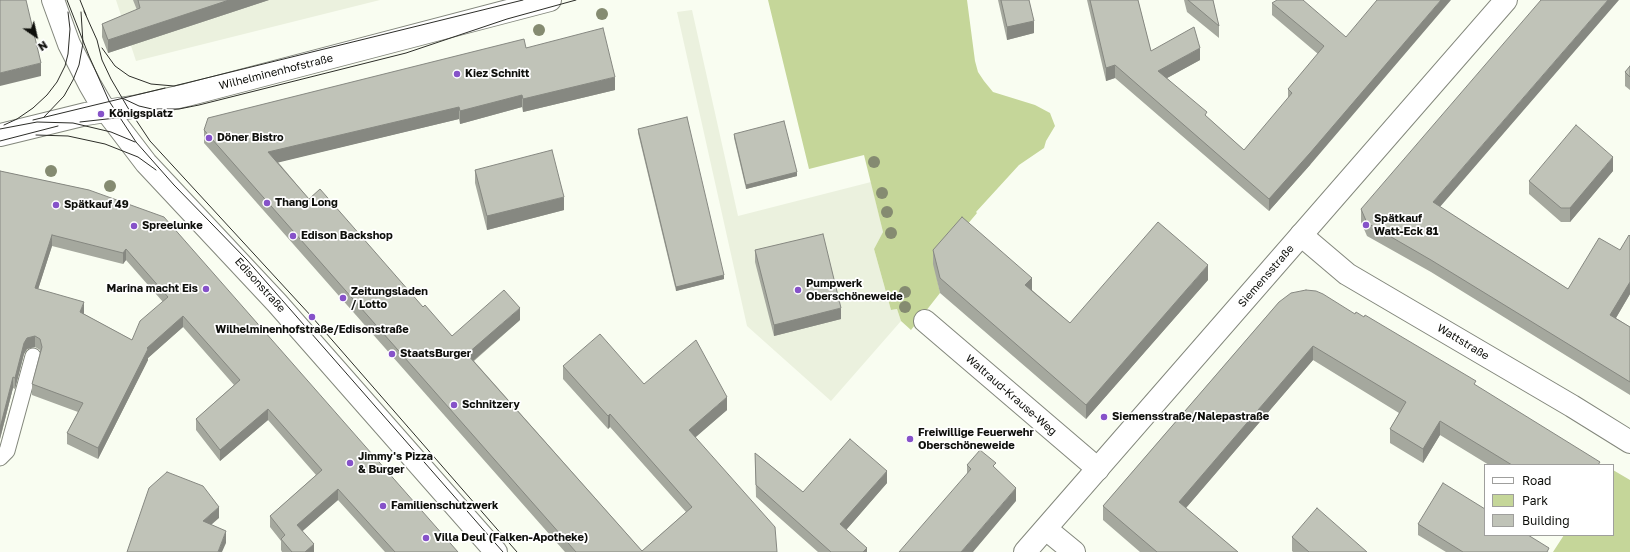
<!DOCTYPE html>
<html>
<head>
<meta charset="utf-8">
<style>
  body { margin:0 }
  #map { position:relative; width:1630px; height:552px; overflow:hidden; background:#f9fdf1; font-family:"Golos Text",sans-serif }
  canvas { display:block }
  .legend { position:absolute; left:1484px; top:464px; width:130px; height:72px; box-sizing:border-box; background:#fff; border:1px solid #9f9f9d; margin:0; padding:5px 7px; list-style:none; font-size:12px; color:#0e0f0b }
  .legend li { display:flex; align-items:center; gap:8px; height:20px }
  .legend b { width:20px; border:1px solid #9f9f9d }
  .north { position:absolute; left:16px; top:16px; width:40px; height:40px; -webkit-text-stroke:3px #fff; paint-order:stroke; rotate:146deg; font-size:11px; font-weight:700; line-height:16px; text-align:center; color:#0e0f0b }
  .north::after { content:''; display:block; margin:auto; width:14px; height:18px; background:#0e0f0b; clip-path:polygon(50% 0,100% 100%,50% 72%,0 100%) }
</style>
</head>
<body>
<div id="map">
<canvas width="1630" height="552"></canvas>
<ul class="legend">
<li><b style="height:5px;background:#fff"></b>Road</li>
<li><b style="height:11px;background:#c5d699"></b>Park</li>
<li><b style="height:11px;background:#c0c3b8"></b>Building</li>
</ul>
<div class="north">N</div>
</div>
<script>
const g = document.querySelector('canvas').getContext('2d');
g.lineJoin = 'round';
function paint(path, color) { g.fillStyle = color; g.fill(path, 'evenodd'); }
const poly = rows => new Path2D(rows.map(r => 'M' + r).join(''));
function strokePath(path, color, width, dash) { g.strokeStyle = color; g.lineWidth = width; g.lineCap = dash ? 'butt' : 'round'; g.setLineDash(dash || []); g.stroke(path); }
function drawText(font, color, halo, rows, align = 'center') {
  g.font = font + ' "Golos Text",sans-serif'; g.lineWidth = 3.5; g.setLineDash([]); g.textBaseline = 'middle'; g.strokeStyle = halo; g.fillStyle = color; for (const [text, x, y, turn = 0] of rows) {
    g.save(); g.translate(x, y); g.rotate((+turn || 0) * Math.PI / 180); g.textAlign = isNaN(turn) ? turn : align; if (halo) g.strokeText(text, 0, 0); g.fillText(text, 0, 0); g.restore();
  }
}
paint(poly([
  [116,0,380,0,136,61],
  [692,10,738,216,871,182,883,232,874,249,891,310,897,309,901,321,831,401,747,326,677,12]
]), '#ebf1de');
paint(poly([
  [768,0,967,0,975,61,978,72,984,81,993,92,1035,105,1050,113,1055,126,1046,141,1044,148,1019,165,976,212,977,213,934,264,940,293,911,330,901,321,897,309,891,310,874,249,883,232,864,155,809,169],
  [1613,470,1630,480,1630,552,1553,552,1564,535,1613,535]
]), '#c5d699');
const service = poly([
  [0,458,7,451,33,356]
]);
const minor = poly([
  [1301,235,1347,274,1572,406,1630,442],
  [925,321,1098,469],
  [1046,529,1074,552]
]);
const tertiary = poly([
  [0,135,86,114,139,106,187,95,550,0]
]);
const secondary = poly([
  [53,0,69,44,90,85,101,104,146,163,277,303,496,552],
  [1025,552,1506,0]
]);
strokePath(service, '#83877c', 17);
strokePath(minor, '#83877c', 24);
strokePath(tertiary, '#83877c', 24);
strokePath(secondary, '#83877c', 24);
strokePath(service, '#fff', 15);
strokePath(minor, '#fff', 22);
strokePath(tertiary, '#fff', 22);
strokePath(secondary, '#fff', 22);
strokePath(poly([
  [67,0,89,56,109,101,136,142,174,185,247,260,503,552],
  [80,0,86,15],
  [84,11,97,40,102,60,111,79,128,108,150,141,312,317,517,552],
  [102,48,115,66,129,76,151,84,174,86,523,0],
  [122,98,139,106,152,109,179,109,199,105,406,53,507,19,576,0],
  [44,117,64,96,73,80,79,65,83,43,81,12],
  [33,120,165,88],
  [80,122,161,113],
  [4,125,17,119,33,108,47,95,57,82,65,66,68,54,70,29,68,12],
  [0,129,37,122,73,123,111,132,135,142],
  [36,135,68,136,105,144,138,157,156,170],
  [0,141,58,126]
]), '#2c2d28', 1);
g.fillStyle = '#858b71';
for (const [x, y] of [
  [602,14],
  [539,30],
  [874,162],
  [51,171],
  [110,186],
  [882,193],
  [887,212],
  [891,233],
  [905,292],
  [905,307]
]) { g.beginPath(); g.arc(x, y, 6, 0, 2 * Math.PI); g.fill(); }
paint(poly([
  [133,0,269,0,108,53,102,37,102,24,137,10],
  [998,0,1029,0,1034,33,1007,40],
  [1087,0,1138,0,1151,51,1200,60,1167,78,1207,117,1244,150,1288,99,1288,89,1318,54,1272,15,1272,3,1346,37,1310,165,1269,211,1115,78,1106,81],
  [1184,0,1213,0,1219,26,1219,38,1187,12],
  [526,48,615,90,523,112,522,107,460,124,459,119,278,162,309,199,423,307,452,336,520,320,474,361,642,551,686,512,610,427,608,429,563,379,563,366,644,384,727,410,695,437,777,552,565,552,204,143,204,130],
  [1630,66,1630,90,1625,86,1625,72],
  [638,129,724,279,676,291,638,133],
  [734,134,797,176,746,189,734,138],
  [475,170,564,210,487,230,475,183],
  [0,171,89,190,458,552,385,552,338,500,302,531,314,552,282,552,281,550,281,541,270,527,270,516,316,475,268,420,220,461,196,430,196,419,234,385,183,327,148,358,148,360,98,459,67,444,67,433,78,412,32,395,32,384,40,352,40,350,35,347,27,349,24,354,15,389,13,388,0,439],
  [52,246,123,264,126,260,163,302,132,340,84,314,84,313,38,289],
  [1613,171,1570,222,1561,222,1529,194,1529,181],
  [1440,207,1568,289,1620,250,1630,236,1630,294,1616,318,1630,327,1630,395,1431,272,1367,236,1361,222,1361,209],
  [755,250,841,319,774,336,755,262],
  [933,250,1032,290,1070,323,1208,280,1086,419,940,293,933,264],
  [1279,302,1355,314,1476,386,1600,465,1489,465,1440,435,1423,463,1390,443,1390,429,1399,413,1313,360,1186,508,1238,552,1140,552,1103,520,1103,506],
  [755,453,803,492,887,483,846,530,867,552,818,552,756,497],
  [967,465,996,469,1016,501,967,474],
  [1418,524,1549,552,1446,552,1418,535],
  [1292,537,1367,552,1293,552,1292,551]
]), '#a5a89e');
paint(poly([
  [229,0,269,0,108,53,108,40],
  [1441,0,1451,0,1310,165,1269,211,1269,199],
  [1608,0,1619,0,1433,215,1433,202],
  [1034,21,1034,33,1007,40,1007,27],
  [1200,48,1200,60,1158,83,1158,71],
  [41,63,41,76,0,86,0,73],
  [1115,65,1115,78,1106,81,1106,68],
  [615,77,615,90,523,112,523,99],
  [522,95,522,107,460,124,460,111],
  [459,107,459,119,268,165,268,152],
  [1613,157,1613,171,1570,222,1570,208],
  [797,172,797,176,746,189,746,185],
  [564,197,564,210,487,230,487,216],
  [52,235,52,246,35,299,35,288],
  [126,249,126,260,123,264,123,253],
  [1208,265,1208,280,1086,419,1086,405],
  [724,275,724,279,676,291,676,287],
  [1032,278,1032,292,1025,285],
  [1630,282,1630,294,1610,328,1610,315],
  [84,302,84,313,80,323,80,312],
  [520,308,520,320,467,366,467,354],
  [841,308,841,319,774,336,774,325],
  [183,316,183,327,148,358,148,360,98,459,98,448,147,348],
  [35,336,35,347,27,349,24,354,15,389,15,378,24,343,27,338],
  [1313,346,1313,360,1179,516,1179,502],
  [13,377,13,388,0,439,0,428],
  [727,397,727,410,689,443,689,430],
  [268,409,268,420,220,461,220,450],
  [610,414,610,427,608,429,608,416],
  [1440,421,1440,435,1423,463,1423,449],
  [887,471,887,483,840,537,840,524],
  [1016,488,1016,501,973,552,961,552],
  [338,489,338,500,297,536,297,525],
  [219,507,219,518,203,532,203,521],
  [226,531,226,543,222,552,218,552],
  [314,544,314,552,305,552],
  [867,548,867,552,863,552]
]), '#868881');
const building = poly([
  [0,0,26,0,41,63,0,73,0,0],
  [138,0,229,0,108,40,102,24,140,8,138,0],
  [1001,0,1029,0,1034,21,1007,27,1001,0],
  [1090,0,1138,0,1151,51,1194,27,1200,48,1158,71,1207,112,1205,115,1244,150,1292,93,1288,89,1324,46,1272,3,1277,0,1303,0,1346,37,1377,0,1441,0,1310,153,1269,199,1115,65,1106,68,1090,0],
  [1188,0,1213,0,1219,26,1188,0],
  [1541,0,1608,0,1433,202,1568,289,1599,238,1620,250,1629,235,1630,236,1630,282,1610,315,1630,327,1630,382,1431,260,1367,223,1361,209,1541,0],
  [603,28,615,77,523,99,522,95,460,111,459,107,268,152,309,199,320,189,423,307,425,305,452,336,504,290,520,308,467,354,642,551,692,507,610,414,608,416,563,366,600,334,644,384,696,340,727,397,689,430,775,527,777,552,576,552,204,130,208,118,524,39,526,48,603,28],
  [1630,66,1630,77,1625,72,1630,66],
  [687,117,724,275,676,287,638,129,687,117],
  [784,121,797,172,746,185,734,134,784,121],
  [1576,125,1613,157,1570,208,1561,208,1529,181,1576,125],
  [552,150,564,197,487,216,475,170,552,150],
  [0,171,89,190,164,217,458,552,395,552,338,489,297,525,314,544,305,552,292,552,281,539,285,535,270,516,322,470,268,409,220,450,196,419,240,380,183,316,147,348,148,349,98,448,67,433,83,403,32,384,42,347,40,339,35,336,27,338,24,343,15,378,13,377,0,428,0,171],
  [52,235,123,253,126,249,168,297,140,321,132,340,80,312,84,302,35,288,52,235],
  [962,217,1032,278,1025,285,1070,323,1158,222,1208,265,1086,405,940,278,933,250,962,217],
  [823,234,841,308,774,325,755,250,823,234],
  [1306,290,1316,291,1323,294,1355,314,1356,312,1364,317,1365,315,1476,381,1474,384,1600,462,1598,465,1512,465,1440,421,1423,449,1390,429,1406,402,1313,346,1179,502,1238,552,1157,552,1103,506,1279,302,1291,293,1306,290],
  [850,439,887,471,840,524,867,548,863,552,831,552,756,485,755,453,803,492,850,439],
  [980,450,996,463,993,466,1016,488,961,552,899,552,971,469,967,465,980,450],
  [167,472,203,486,219,507,203,521,226,531,218,552,127,552,149,488,167,472],
  [1443,483,1485,509,1485,535,1528,535,1549,548,1547,552,1463,552,1418,524,1443,483],
  [1317,508,1367,552,1309,552,1292,537,1317,508]
]);
paint(building, '#c0c3b8');
strokePath(building, '#868881', 1);
for (const [x, y, r, color] of [
  [457,74,4,"#8652c9"],
  [101,114,4,"#8652c9"],
  [209,138,4,"#8652c9"],
  [267,203,4,"#8652c9"],
  [56,205,4,"#8652c9"],
  [1366,225,4,"#8652c9"],
  [134,226,4,"#8652c9"],
  [293,236,4,"#8652c9"],
  [206,289,4,"#8652c9"],
  [798,290,4,"#8652c9"],
  [343,298,4,"#8652c9"],
  [312,317,4,"#8652c9"],
  [392,354,4,"#8652c9"],
  [454,405,4,"#8652c9"],
  [1104,417,4,"#8652c9"],
  [910,439,4,"#8652c9"],
  [350,463,4,"#8652c9"],
  [383,506,4,"#8652c9"],
  [426,538,4,"#8652c9"]
]) { const dot = new Path2D(); dot.arc(x, y, r, 0, 2 * Math.PI); g.fillStyle = color; g.fill(dot); strokePath(dot, '#fff', 1.5); }
drawText('11px', '#0e0f0b', '#fff', [
  ["Wilhelminenhofstraße",276,72,-14],
  ["Siemensstraße",1266,276,-49],
  ["Edisonstraße",260,285,48],
  ["Wattstraße",1463,342,31],
  ["Waltraud-Krause-Weg",1011,395,41]
]);
drawText('bold 11px', '#0e0f0b', '#fff', [
  ["Kiez Schnitt",465,74],
  ["Königsplatz",109,114],
  ["Döner Bistro",217,138],
  ["Thang Long",275,203],
  ["Spätkauf 49",64,205],
  ["Spätkauf",1374,219],
  ["Watt-Eck 81",1374,232],
  ["Spreelunke",142,226],
  ["Edison Backshop",301,236],
  ["Pumpwerk",806,284],
  ["Oberschöneweide",806,297],
  ["Marina macht Eis",198,289,"right"],
  ["Zeitungsladen",351,292],
  ["/ Lotto",351,305],
  ["Wilhelminenhofstraße/Edisonstraße",312,330,"center"],
  ["StaatsBurger",400,354],
  ["Schnitzery",462,405],
  ["Siemensstraße/Nalepastraße",1112,417],
  ["Freiwillige Feuerwehr",918,433],
  ["Oberschöneweide",918,446],
  ["Jimmy's Pizza",358,457],
  ["& Burger",358,470],
  ["Familienschutzwerk",391,506],
  ["Villa Deul (Falken-Apotheke)",434,538]
], 'left');
</script>
</body>
</html>
